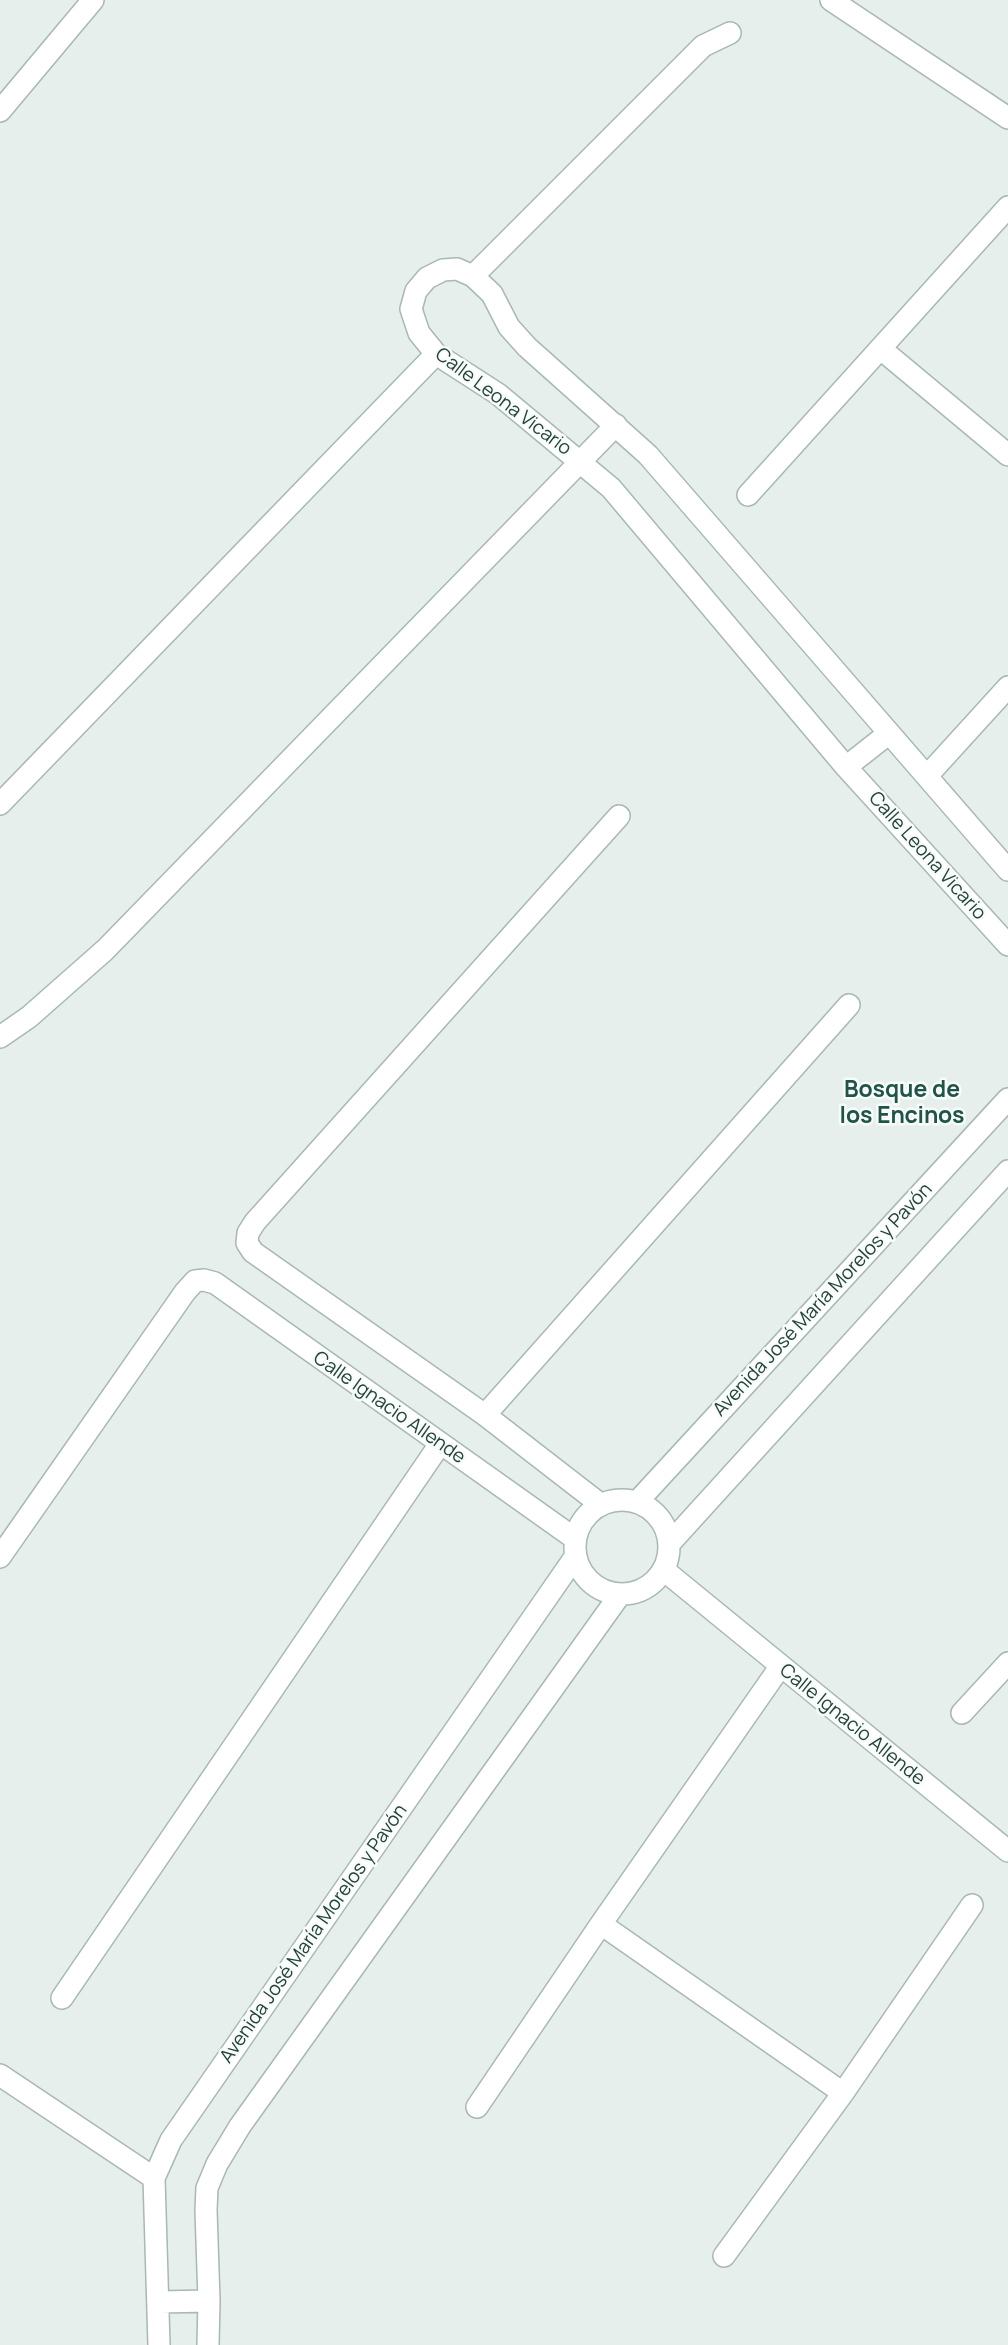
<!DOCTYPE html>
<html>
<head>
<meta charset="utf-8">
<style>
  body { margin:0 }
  canvas { display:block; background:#e6efeb }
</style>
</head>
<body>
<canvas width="1008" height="2345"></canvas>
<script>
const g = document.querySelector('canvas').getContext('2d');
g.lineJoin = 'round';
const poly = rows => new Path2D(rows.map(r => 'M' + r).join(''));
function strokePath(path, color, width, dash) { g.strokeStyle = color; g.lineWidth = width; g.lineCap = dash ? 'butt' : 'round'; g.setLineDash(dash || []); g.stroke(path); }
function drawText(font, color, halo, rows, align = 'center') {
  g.font = font + ' Manrope,sans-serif'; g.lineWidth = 5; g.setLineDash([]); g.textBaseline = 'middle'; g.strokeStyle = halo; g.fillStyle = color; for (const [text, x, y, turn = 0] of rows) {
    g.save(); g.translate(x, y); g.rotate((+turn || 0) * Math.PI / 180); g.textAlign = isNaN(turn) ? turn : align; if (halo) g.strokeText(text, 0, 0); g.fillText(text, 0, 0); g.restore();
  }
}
const street = poly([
  [831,0,1008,118],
  [0,111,93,0],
  [473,276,703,46,730,33],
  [881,349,1008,455],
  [748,495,1008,207],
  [846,767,888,734],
  [927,776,1008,687],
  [0,804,436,354],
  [1008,870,648,455,527,347,509,327,492,294,473,276,457,269,443,270,427,278,416,291,411,309,419,333,436,354,498,394,611,488,846,767,1008,945],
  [0,1037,29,1017,105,950,616,425],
  [485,1415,849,1005],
  '575 1547a47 47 0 1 1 94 0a47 47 0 1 1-94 0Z',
  [637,1502,1008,1099],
  [600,1504,485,1415,253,1252,247,1243,248,1233,255,1222,619,816],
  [670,1543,1008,1171],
  [0,1557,185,1292,195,1281,204,1280,215,1283,574,1538],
  [665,1571,1008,1851],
  [962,1713,1008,1663],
  [601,1924,843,2093],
  [62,1998,440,1444],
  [0,2075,154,2178],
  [477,2107,601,1924,780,1667],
  [724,2256,843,2093,972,1905],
  [159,2302,209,2301],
  [159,2345,154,2178,171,2140,575,1557],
  [208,2345,209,2301,206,2210,207,2188,217,2164,240,2126,619,1596]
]);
strokePath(street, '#a8b8b2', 24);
strokePath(street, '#fff', 21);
drawText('19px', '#24423a', '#f7fbf9', [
  ["Calle Leona Vicario",503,402,37],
  ["Calle Leona Vicario",927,856,48],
  ["Avenida José María Morelos y Pavón",823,1300,-47],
  ["Calle Ignacio Allende",389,1408,35],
  ["Calle Ignacio Allende",852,1725,39],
  ["Avenida José María Morelos y Pavón",314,1934,-55]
]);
drawText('bold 23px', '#1f5548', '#f7fbf9', [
  ["Bosque de",902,1091],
  ["los Encinos",902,1117]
]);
</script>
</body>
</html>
